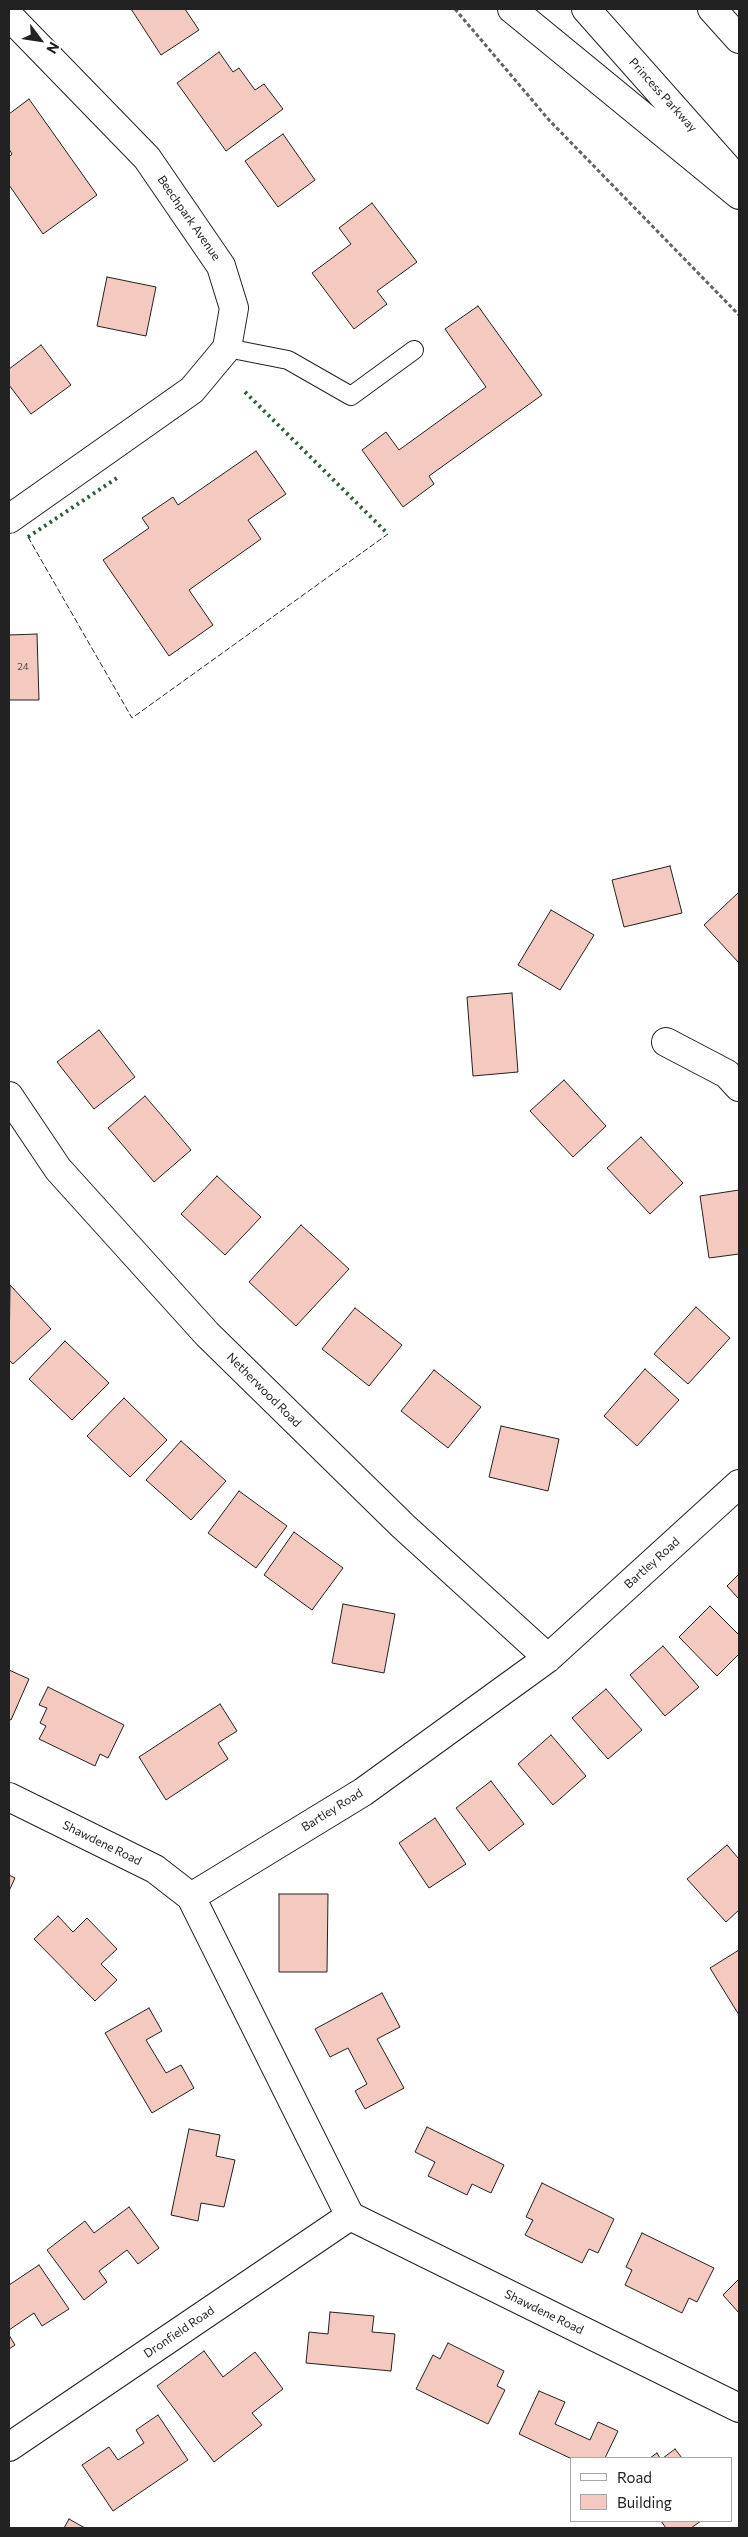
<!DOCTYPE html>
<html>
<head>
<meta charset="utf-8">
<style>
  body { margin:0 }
  #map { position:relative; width:748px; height:2537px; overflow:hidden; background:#fff; font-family:Commissioner,sans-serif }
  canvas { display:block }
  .frame { position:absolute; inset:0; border:10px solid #222; pointer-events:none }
  .legend { position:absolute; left:570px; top:2457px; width:162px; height:65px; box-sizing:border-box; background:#fff; border:1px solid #a7a7a7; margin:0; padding:6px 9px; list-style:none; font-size:15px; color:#222 }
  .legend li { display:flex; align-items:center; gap:10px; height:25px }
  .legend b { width:25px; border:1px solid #a7a7a7 }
  .north { position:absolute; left:15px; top:15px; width:50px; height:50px; -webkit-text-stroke:4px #fff; paint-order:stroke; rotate:121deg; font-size:14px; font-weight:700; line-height:20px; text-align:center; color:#222 }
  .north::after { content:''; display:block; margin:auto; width:18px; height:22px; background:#222; clip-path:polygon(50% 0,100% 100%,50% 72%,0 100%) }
</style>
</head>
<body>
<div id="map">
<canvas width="748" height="2537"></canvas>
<div class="frame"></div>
<ul class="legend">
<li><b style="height:6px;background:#fff"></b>Road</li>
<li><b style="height:14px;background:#f3c9c0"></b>Building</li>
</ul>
<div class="north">N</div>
</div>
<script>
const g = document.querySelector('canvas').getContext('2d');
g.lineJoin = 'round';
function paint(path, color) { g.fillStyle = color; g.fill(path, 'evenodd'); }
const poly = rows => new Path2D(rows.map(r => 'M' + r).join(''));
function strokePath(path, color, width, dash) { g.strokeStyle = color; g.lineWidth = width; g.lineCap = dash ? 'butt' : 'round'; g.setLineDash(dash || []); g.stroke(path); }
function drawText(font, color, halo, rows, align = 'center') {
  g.font = font + ' Commissioner,sans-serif'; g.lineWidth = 4; g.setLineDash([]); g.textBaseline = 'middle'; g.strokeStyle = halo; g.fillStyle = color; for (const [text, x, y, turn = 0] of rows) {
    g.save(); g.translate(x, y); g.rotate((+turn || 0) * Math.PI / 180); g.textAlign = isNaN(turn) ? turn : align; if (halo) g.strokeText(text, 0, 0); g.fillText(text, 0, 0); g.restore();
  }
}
const building = poly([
  [131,9,185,9,199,30,161,55,131,9],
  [219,52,233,72,239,68,255,90,264,84,283,109,226,151,177,83,219,52],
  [29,99,97,195,43,234,9,185,9,157,12,154,9,149,9,114,29,99],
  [283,134,315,180,278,207,245,161,283,134],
  [372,203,417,262,377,291,387,304,354,329,312,273,351,244,339,228,372,203],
  [107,277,156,287,146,336,97,326,107,277],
  [478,306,542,395,429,476,434,484,403,507,362,450,386,432,399,450,486,387,445,329,478,306],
  [41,345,71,385,31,414,9,385,9,369,41,345],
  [256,451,286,494,248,520,261,539,189,590,213,625,169,656,103,560,149,528,142,518,173,497,178,505,256,451],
  [37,634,39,700,9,700,9,635,37,634],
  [670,866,682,913,624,927,612,880,670,866],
  [739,892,739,963,704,925,739,892],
  [551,910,594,935,560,990,518,965,551,910],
  [512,993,518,1072,473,1076,467,997,512,993],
  [99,1030,135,1077,94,1109,57,1062,99,1030],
  [564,1080,606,1126,573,1157,530,1111,564,1080],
  [145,1096,191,1150,154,1182,108,1128,145,1096],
  [641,1137,683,1183,650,1214,607,1168,641,1137],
  [217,1176,261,1217,225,1255,181,1214,217,1176],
  [739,1190,739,1254,709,1258,700,1196,739,1190],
  [301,1225,349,1269,296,1326,249,1282,301,1225],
  [10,1285,51,1329,13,1364,9,1360,10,1285],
  [696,1307,730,1338,688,1384,654,1354,696,1307],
  [355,1308,402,1345,369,1386,322,1349,355,1308],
  [65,1341,109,1383,72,1420,29,1379,65,1341],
  [645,1369,679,1400,637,1446,604,1416,645,1369],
  [434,1370,481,1407,448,1448,401,1411,434,1370],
  [124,1398,167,1440,130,1477,87,1436,124,1398],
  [501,1426,559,1439,548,1491,489,1477,501,1426],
  [181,1441,226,1481,191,1520,146,1480,181,1441],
  [239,1491,287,1526,256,1568,208,1533,239,1491],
  [294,1532,343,1568,312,1610,264,1575,294,1532],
  [739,1574,739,1599,727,1586,739,1574],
  [343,1604,395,1614,384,1673,332,1663,343,1604],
  [710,1606,739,1635,739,1654,717,1676,679,1637,710,1606],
  [663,1646,699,1687,665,1716,630,1675,663,1646],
  [9,1670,29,1679,11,1720,9,1719,9,1670],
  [48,1687,124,1725,108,1758,100,1754,95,1766,39,1739,46,1726,40,1723,47,1708,39,1705,48,1687],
  [606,1689,642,1730,608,1759,572,1718,606,1689],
  [220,1704,237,1731,218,1743,228,1759,166,1800,139,1757,220,1704],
  [551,1735,586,1776,553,1805,518,1764,551,1735],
  [491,1781,524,1824,489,1851,456,1808,491,1781],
  [435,1818,466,1864,429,1888,399,1843,435,1818],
  [727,1845,739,1859,739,1910,726,1922,687,1879,727,1845],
  [9,1875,15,1878,9,1891,9,1875],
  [279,1894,328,1894,327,1972,279,1972,279,1894],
  [58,1916,73,1932,87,1918,117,1949,101,1964,117,1980,95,2001,34,1939,58,1916],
  [739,1950,739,2015,710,1968,739,1950],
  [382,1993,400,2027,377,2039,404,2088,365,2109,355,2091,367,2084,348,2048,330,2057,315,2029,382,1993],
  [149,2008,162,2031,146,2040,166,2073,181,2065,194,2088,152,2113,105,2033,149,2008],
  [427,2127,504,2165,491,2193,472,2184,467,2195,428,2176,435,2162,415,2152,427,2127],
  [189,2129,220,2135,216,2156,235,2160,224,2207,201,2203,198,2221,171,2215,189,2129],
  [542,2183,614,2219,598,2253,589,2249,582,2263,525,2235,533,2220,526,2217,542,2183],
  [129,2207,159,2248,138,2264,127,2250,99,2271,107,2282,84,2300,47,2250,85,2221,94,2233,129,2207],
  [642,2233,714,2268,697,2302,689,2298,682,2313,625,2285,632,2270,626,2267,642,2233],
  [39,2265,69,2309,42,2326,34,2313,9,2330,9,2285,39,2265],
  [739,2279,739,2313,723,2295,739,2279],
  [330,2312,374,2316,372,2332,395,2334,391,2371,306,2363,309,2332,328,2334,330,2312],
  [9,2335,15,2345,9,2349,9,2335],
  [448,2343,504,2371,497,2386,505,2390,488,2424,416,2389,433,2355,440,2359,448,2343],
  [204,2351,223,2377,255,2352,283,2389,252,2413,262,2425,214,2462,157,2386,204,2351],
  [539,2391,565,2402,555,2424,590,2440,598,2422,618,2431,605,2458,572,2459,519,2434,539,2391],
  [158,2415,188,2460,113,2511,82,2465,109,2447,118,2460,144,2443,136,2430,158,2415],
  [675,2449,682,2458,663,2458,675,2449],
  [657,2453,660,2458,650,2458,657,2453],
  [69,2519,85,2528,64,2528,69,2519],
  [661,2521,701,2521,691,2528,666,2528,661,2521]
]);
paint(building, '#f3c9c0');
strokePath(building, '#222', 1);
const lane = poly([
  [227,348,288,360,351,396,414,350]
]);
const street = poly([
  [9,16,147,158,221,266,234,308,227,348,192,390,9,519],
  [666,1042,727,1074,739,1087],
  [9,1096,58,1169,207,1334,403,1526,548,1658],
  [9,1797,155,1869,191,1897],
  [350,2216,191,1897,363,1792,548,1658,739,1484],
  [350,2216,739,2408],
  [9,2447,350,2216]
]);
const highway = poly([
  [512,9,739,195],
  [586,9,728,169],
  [712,9,739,39]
]);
strokePath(lane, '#222', 20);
strokePath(street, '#222', 30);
strokePath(highway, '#222', 30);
strokePath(poly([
  [455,9,549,120,739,315]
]), '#646464', 3, [4, 2.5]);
strokePath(lane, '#fff', 18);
strokePath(street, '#fff', 28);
strokePath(highway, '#fff', 28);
strokePath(poly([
  [245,392,388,534],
  [28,537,117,478]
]), '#2f5e38', 4, [2.5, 4]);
strokePath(poly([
  [28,537,132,718,388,534]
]), '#222', 1, [6, 2.5]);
drawText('10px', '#564c4a', null, [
  ["24",23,667]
]);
drawText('12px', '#222', '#fff', [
  ["Princess Parkway",663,95,48],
  ["Beechpark Avenue",189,218,55],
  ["Netherwood Road",264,1390,45],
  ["Bartley Road",652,1563,-42],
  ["Bartley Road",332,1810,-32],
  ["Shawdene Road",102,1843,26],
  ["Shawdene Road",544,2312,26],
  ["Dronfield Road",179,2332,-34]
]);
</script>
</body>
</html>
